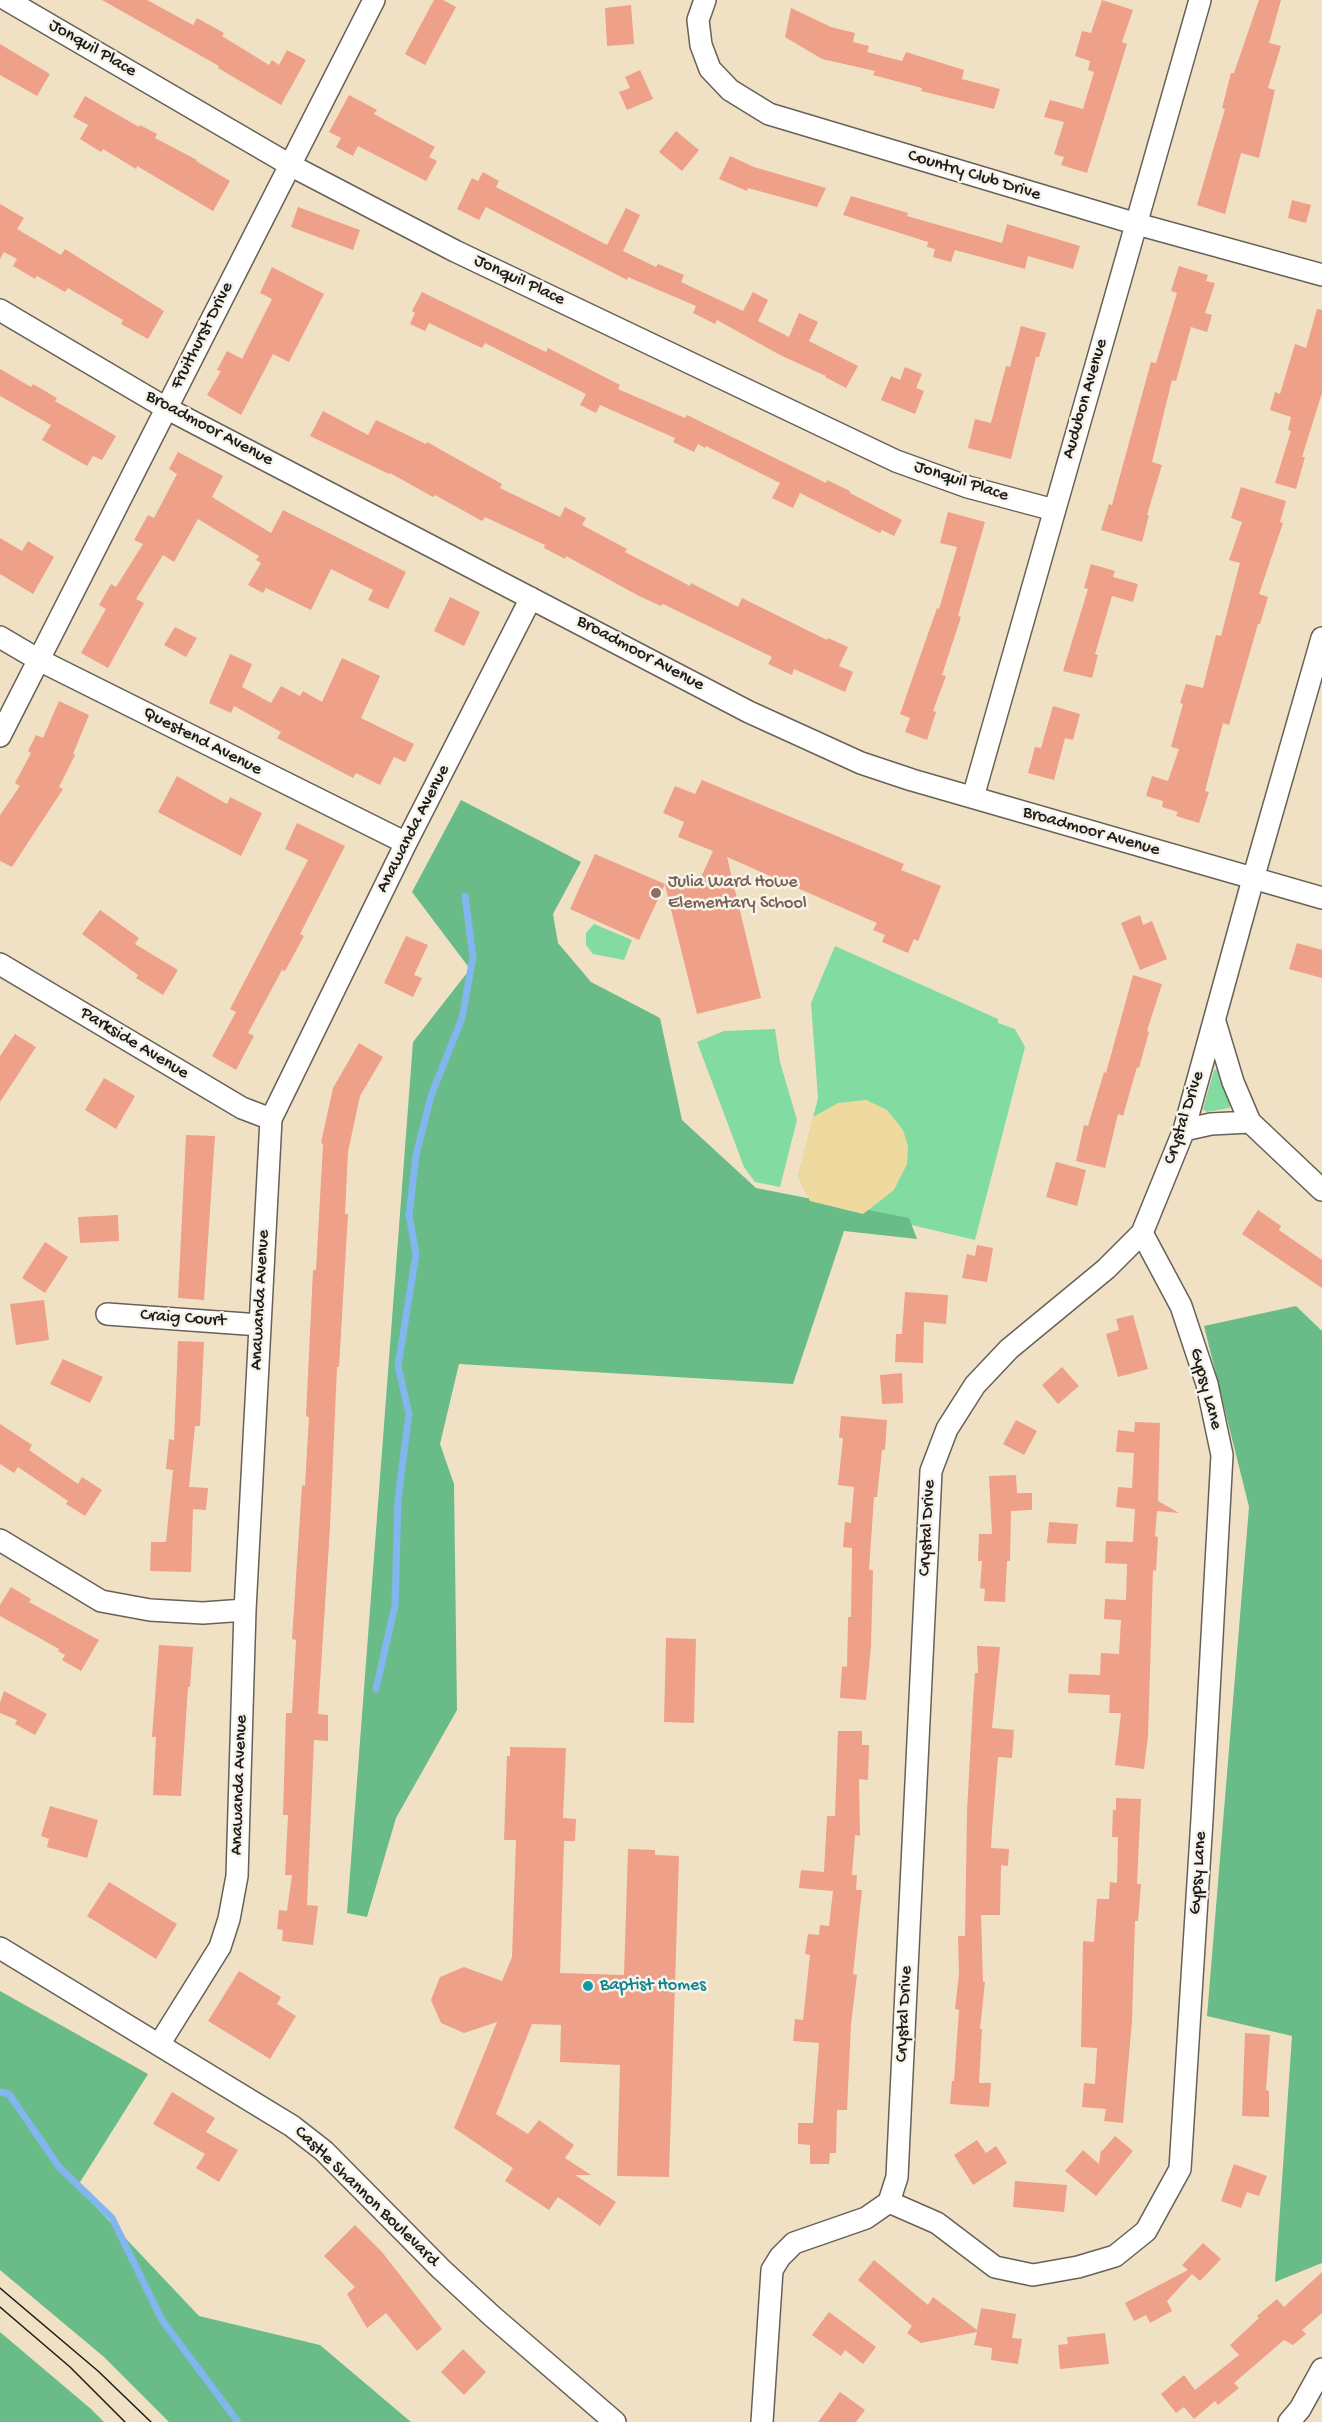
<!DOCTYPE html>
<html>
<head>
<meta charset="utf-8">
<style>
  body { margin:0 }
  canvas { display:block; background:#f1e1c4 }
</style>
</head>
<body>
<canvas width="1322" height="2422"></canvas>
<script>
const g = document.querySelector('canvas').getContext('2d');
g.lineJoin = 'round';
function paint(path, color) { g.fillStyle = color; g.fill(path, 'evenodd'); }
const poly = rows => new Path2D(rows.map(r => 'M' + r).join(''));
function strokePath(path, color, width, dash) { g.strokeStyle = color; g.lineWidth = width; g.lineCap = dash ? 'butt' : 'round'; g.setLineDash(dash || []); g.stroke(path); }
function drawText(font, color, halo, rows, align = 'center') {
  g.font = font + ' "Gochi Hand",sans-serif'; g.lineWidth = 5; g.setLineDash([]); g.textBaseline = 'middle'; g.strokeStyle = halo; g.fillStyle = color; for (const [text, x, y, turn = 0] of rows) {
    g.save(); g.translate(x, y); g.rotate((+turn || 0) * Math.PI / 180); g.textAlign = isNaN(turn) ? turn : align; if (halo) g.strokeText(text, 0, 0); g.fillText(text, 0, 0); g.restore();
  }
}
paint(poly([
  [594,924,632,940,624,960,593,954,586,945,586,933],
  [835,946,998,1019,998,1023,1015,1029,1025,1047,975,1240,810,1201,798,1177,818,1098,811,1003],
  [775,1029,780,1062,797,1120,780,1187,755,1182,744,1167,697,1042,724,1031],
  [1214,1070,1221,1070,1232,1102,1229,1108,1207,1112,1203,1109]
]), '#82dca2');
paint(poly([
  [461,800,581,862,553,914,558,943,591,982,660,1018,682,1120,756,1188,909,1218,917,1239,844,1231,793,1384,459,1364,440,1444,454,1484,457,1710,396,1818,367,1917,347,1913,413,1042,470,969,412,892],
  [1296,1306,1322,1331,1322,2263,1275,2282,1292,2036,1207,2016,1249,1507,1204,1326],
  [0,1991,148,2074,77,2187,199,2316,320,2345,411,2422,169,2422,104,2357,0,2270],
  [0,2332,91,2409,104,2422,0,2422]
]), '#69bc88');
paint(poly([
  [866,1100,887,1110,903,1130,908,1146,907,1164,894,1190,863,1214,810,1201,798,1177,813,1117,838,1103]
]), '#eeda9e');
strokePath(poly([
  [376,1689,395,1605,398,1499,409,1414,398,1366,416,1254,409,1215,416,1155,431,1096,462,1018,473,957,465,896],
  [0,2092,9,2094,59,2167,112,2218,162,2320,238,2422]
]), '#83b5ef', 7);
paint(poly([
  [102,0,147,0,193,25,197,18,224,33,222,36,269,65,272,60,279,65,287,50,306,60,281,105,218,68,219,66],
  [434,0,443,0,456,7,425,65,405,54],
  [1102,0,1133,10,1122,42,1127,44,1087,173,1061,165,1064,157,1054,154,1064,122,1044,117,1050,100,1083,109,1094,72,1088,70,1090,61,1075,56,1082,31,1091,33],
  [1259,0,1281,0,1269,43,1281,46,1268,88,1275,90,1259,158,1241,153,1225,214,1197,205,1225,109,1222,108,1231,73,1234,73],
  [631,5,634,44,607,46,605,8],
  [791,8,831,27,855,33,853,42,869,46,867,52,902,61,906,52,964,70,962,79,1000,89,994,109,921,91,922,88,873,75,875,71,822,59,785,37],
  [0,44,50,74,37,96,0,75],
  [640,70,653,99,627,110,619,92,630,88,625,77],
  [349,95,377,110,374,114,435,147,429,157,437,161,426,181,358,146,353,156,336,147,341,138,329,132],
  [85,96,139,127,140,125,157,134,155,138,197,160,196,161,230,181,213,211,137,166,136,169,103,149,101,152,80,139,88,125,73,117],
  [676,131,699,150,682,171,659,152],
  [730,156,754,167,826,188,817,207,748,188,747,191,719,179],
  [483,172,499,181,496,187,607,245,626,208,640,215,623,251,656,267,658,264,684,275,681,282,743,311,753,292,768,300,758,321,789,337,799,313,818,322,809,341,858,366,846,388,825,377,826,376,780,355,717,320,715,324,693,313,696,306,628,277,627,280,486,207,479,220,457,209,472,178,478,181],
  [851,196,908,213,907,216,1002,243,1007,224,1080,246,1073,269,1028,256,1025,269,955,250,951,262,933,257,935,249,927,247,928,242,843,215],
  [1292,200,1311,205,1306,223,1288,218],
  [0,204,24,218,17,229,61,255,65,249,164,311,148,339,121,324,123,320,68,288,65,292,37,276,35,279,13,266,17,259,4,252,0,259],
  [298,207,360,230,353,250,291,227],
  [1179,266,1208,275,1206,281,1215,283,1205,313,1212,315,1207,332,1191,327,1176,381,1172,380,1152,462,1162,465,1147,515,1149,515,1142,542,1101,530,1109,504,1112,505,1151,362,1156,363,1177,293,1171,291],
  [272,267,324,294,289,362,273,354,241,415,207,395,221,371,217,370,227,351,242,359,272,299,260,293],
  [422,292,546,352,548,348,620,385,618,389,685,418,687,415,826,483,827,480,850,491,850,493,902,520,894,536,882,530,880,533,800,493,793,508,772,498,780,483,706,446,705,448,698,444,694,452,673,442,675,438,600,405,596,413,580,405,586,394,485,343,482,348,429,323,425,331,410,324,415,313,412,311],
  [1317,309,1322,310,1322,393,1302,457,1305,457,1296,489,1275,483,1291,431,1288,430,1291,417,1270,410,1275,392,1280,394,1295,344,1306,348],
  [1021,326,1046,333,1039,357,1036,357,1011,459,968,448,975,419,991,423,1006,366,1010,367],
  [905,367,922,374,916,388,924,391,915,414,881,400,891,376,900,380],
  [0,369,31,387,33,384,57,398,55,401,116,436,102,460,93,456,87,466,42,440,51,425,0,396],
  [323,411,368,435,376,420,426,444,427,442,502,484,500,488,560,517,565,507,586,518,582,525,627,549,625,552,690,586,691,583,738,607,742,598,827,640,828,638,848,647,839,666,853,672,845,692,794,669,792,675,768,664,772,657,768,655,663,604,661,606,639,596,566,556,565,559,544,548,545,545,485,517,482,521,435,495,433,497,390,473,389,474,310,436],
  [178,452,223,476,212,497,271,533,283,510,406,572,388,609,368,600,373,590,331,569,311,610,266,588,263,593,248,585,261,563,256,560,259,556,198,519,174,562,163,555,136,599,144,603,108,668,81,653,106,609,99,605,111,584,116,587,143,544,134,540,148,515,154,518,177,474,169,469],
  [1241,487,1286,501,1280,522,1283,523,1259,594,1268,597,1260,624,1258,624,1229,725,1223,723,1205,791,1209,792,1199,823,1176,816,1178,812,1162,807,1163,801,1146,796,1152,776,1168,781,1179,749,1171,747,1183,704,1180,703,1186,684,1203,688,1216,635,1221,636,1240,563,1229,560,1242,522,1231,518],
  [948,512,985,522,958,616,961,617,942,675,946,676,933,711,936,712,927,740,905,732,910,718,900,714,937,608,939,609,957,547,940,543],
  [0,538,22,551,28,541,54,557,33,594,0,574],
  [1091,564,1115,571,1113,577,1138,584,1133,602,1112,596,1095,654,1098,655,1092,678,1063,671,1088,589,1084,588],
  [450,597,480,612,464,646,434,631],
  [175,627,197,638,186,657,164,645],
  [230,654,252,664,242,687,271,703,281,686,300,696,303,691,322,702,342,658,380,676,361,718,414,744,405,762,394,757,380,785,356,773,353,778,277,738,281,732,234,706,231,713,209,703],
  [59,701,89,715,73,754,75,755,59,787,63,789,12,867,0,861,0,815,20,786,15,783,31,753,28,751,36,735,43,738],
  [1053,706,1080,714,1073,740,1065,738,1054,780,1028,773,1035,747,1041,748],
  [177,776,227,804,230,797,262,813,241,856,158,812],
  [702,780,904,864,901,870,941,886,918,941,914,939,908,953,882,942,885,935,873,930,877,923,727,857,761,998,697,1014,665,885,701,877,713,851,678,837,684,822,663,813,675,786,695,794],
  [297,823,345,846,300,934,304,936,285,971,282,970,248,1033,254,1036,236,1070,212,1056,236,1012,230,1009,308,860,285,849],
  [595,854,665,884,639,940,570,909],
  [100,910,139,938,135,944,178,970,163,995,136,978,138,975,82,934],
  [1140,915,1143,925,1152,921,1167,959,1140,970,1121,923],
  [406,936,428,945,414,975,422,978,413,997,384,983],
  [1297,943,1322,950,1322,978,1289,969],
  [1133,975,1162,984,1147,1031,1149,1032,1139,1068,1137,1067,1123,1116,1118,1114,1105,1168,1076,1161,1084,1125,1088,1126,1104,1072,1106,1073],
  [15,1034,36,1047,0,1102,0,1056],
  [359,1043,383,1057,360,1096,348,1152,345,1214,348,1214,339,1367,337,1367,330,1528,318,1714,328,1715,328,1741,314,1740,307,1905,318,1906,313,1945,282,1941,283,1930,277,1929,279,1910,287,1911,292,1875,285,1875,288,1815,283,1815,286,1713,292,1713,296,1640,292,1639,302,1485,305,1486,309,1417,306,1416,313,1270,316,1270,323,1144,321,1143,333,1088],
  [104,1078,135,1096,116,1129,85,1110],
  [186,1135,215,1136,204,1300,178,1298],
  [1056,1162,1086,1170,1077,1206,1046,1197],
  [1258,1210,1281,1226,1279,1230,1322,1260,1322,1288,1242,1234],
  [118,1215,119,1241,80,1243,78,1217],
  [45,1242,68,1257,45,1293,22,1278],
  [977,1245,993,1248,987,1282,962,1278,967,1254,975,1256],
  [905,1292,948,1295,946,1324,924,1322,923,1363,895,1362,896,1334,902,1334],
  [44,1300,49,1340,16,1345,10,1304],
  [1133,1315,1148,1369,1118,1377,1106,1334,1119,1330,1116,1319],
  [178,1341,204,1342,200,1426,195,1426,189,1487,208,1488,206,1510,193,1509,191,1572,150,1571,151,1542,166,1542,173,1470,166,1469,169,1439,174,1440],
  [63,1359,103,1377,90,1403,50,1384],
  [1062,1367,1079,1386,1058,1404,1042,1385],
  [902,1373,903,1403,882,1404,880,1375],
  [841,1416,887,1420,885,1450,882,1450,877,1497,874,1497,869,1570,873,1570,871,1646,866,1700,840,1698,842,1666,847,1667,848,1617,851,1617,852,1548,843,1547,845,1522,851,1523,854,1487,838,1485,843,1438,839,1438],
  [1016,1420,1037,1431,1024,1455,1003,1444],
  [1135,1422,1160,1423,1158,1501,1179,1513,1157,1511,1155,1536,1158,1537,1156,1571,1153,1570,1148,1736,1144,1769,1115,1765,1121,1713,1109,1713,1110,1695,1068,1693,1069,1674,1100,1675,1101,1653,1119,1654,1121,1620,1104,1619,1105,1599,1126,1600,1127,1564,1105,1563,1106,1541,1133,1542,1135,1509,1116,1507,1118,1487,1132,1488,1134,1453,1116,1452,1118,1430,1134,1432],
  [0,1424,32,1445,29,1450,78,1484,82,1477,102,1490,85,1516,66,1504,68,1501,18,1467,14,1473,0,1464],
  [1016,1475,1017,1493,1032,1493,1032,1510,1011,1511,1010,1561,1007,1561,1005,1602,984,1601,985,1589,980,1588,982,1561,978,1561,979,1534,992,1534,989,1476],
  [1049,1522,1078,1524,1076,1544,1047,1543],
  [11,1587,31,1599,29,1602,99,1640,81,1671,62,1660,65,1655,58,1651,59,1649,0,1616,0,1605],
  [666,1638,696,1639,694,1723,664,1722],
  [159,1645,193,1647,190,1687,188,1687,181,1796,153,1795,156,1737,152,1737],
  [977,1646,1000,1647,992,1728,1014,1730,1012,1758,998,1757,992,1830,991,1848,1009,1849,1008,1866,1001,1865,1000,1915,981,1915,983,1982,985,1982,980,2029,982,2029,979,2083,991,2083,989,2107,950,2104,952,2081,954,2081,959,2010,955,2009,959,1974,958,1936,965,1936,967,1811,973,1702,975,1673,978,1673],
  [4,1691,47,1714,35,1735,15,1724,17,1720,0,1713,0,1703],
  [838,1731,862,1731,862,1745,869,1745,868,1780,859,1779,860,1836,855,1835,852,1875,857,1875,856,1890,862,1890,853,1974,857,1975,851,2024,847,2110,837,2110,836,2153,830,2153,829,2164,810,2164,810,2145,798,2144,798,2123,813,2123,819,2043,793,2041,795,2019,803,2020,810,1955,805,1954,808,1934,819,1935,820,1925,829,1926,833,1891,799,1888,801,1870,824,1872,827,1816,835,1816],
  [510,1747,566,1748,563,1818,576,1819,575,1841,564,1841,560,1973,624,1975,628,1849,655,1850,655,1855,679,1856,669,2177,617,2176,620,2065,560,2062,561,2025,532,2024,496,2114,528,2134,539,2120,574,2145,565,2158,591,2175,575,2175,616,2202,600,2226,558,2197,549,2210,505,2181,513,2168,454,2128,497,2022,464,2033,441,2023,431,2000,440,1977,464,1967,502,1981,512,1957,516,1840,504,1840,507,1756,510,1756],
  [1116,1798,1141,1799,1137,1884,1141,1884,1138,1921,1135,1921,1132,2021,1123,2123,1104,2121,1106,2109,1082,2107,1084,2083,1095,2084,1097,2048,1081,2047,1083,1941,1094,1942,1097,1899,1109,1899,1110,1882,1117,1883,1118,1837,1112,1837,1113,1810,1116,1810],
  [50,1806,98,1820,87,1858,47,1847,49,1839,41,1836],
  [109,1882,177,1924,156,1959,87,1916],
  [239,1971,281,1997,277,2004,296,2016,270,2059,208,2021],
  [1245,2033,1270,2035,1266,2090,1269,2091,1269,2117,1242,2116],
  [172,2092,215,2118,206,2132,238,2150,219,2182,196,2168,205,2154,153,2124],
  [1115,2136,1133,2151,1096,2196,1065,2171,1083,2150,1099,2164,1101,2150,1102,2151],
  [977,2140,986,2153,996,2146,1007,2163,973,2185,954,2155],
  [1234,2164,1267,2176,1259,2196,1247,2192,1241,2208,1221,2201],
  [1015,2181,1067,2185,1064,2212,1013,2207],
  [355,2225,382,2252,442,2329,417,2351,386,2313,367,2328,347,2294,355,2287,324,2256],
  [1203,2243,1221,2259,1200,2281,1192,2274,1167,2301,1172,2311,1150,2323,1146,2315,1134,2321,1125,2303,1188,2270,1182,2265],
  [874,2260,928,2305,933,2297,977,2330,981,2308,1016,2314,1012,2338,1022,2339,1018,2364,991,2360,992,2348,974,2345,977,2332,921,2343,907,2333,912,2326,858,2280],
  [1322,2272,1322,2313,1302,2330,1306,2334,1293,2345,1284,2340,1234,2383,1239,2388,1218,2405,1215,2401,1194,2419,1184,2407,1176,2413,1161,2394,1184,2375,1195,2390,1239,2355,1230,2345,1259,2318,1257,2316,1277,2299,1284,2307],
  [829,2312,876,2347,863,2364,845,2350,841,2356,812,2335],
  [1105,2333,1109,2364,1060,2369,1058,2345,1068,2344,1067,2337],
  [463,2349,486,2372,464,2395,441,2372],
  [840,2392,865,2410,856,2422,818,2422]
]), '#eea088');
const minor = poly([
  [7,0,290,165,455,251,896,461,968,487,1054,510],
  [705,0,698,20,701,45,710,69,730,90,769,114,1137,224,1322,275],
  [0,310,166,408,749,712,861,763,912,780,1322,898],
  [0,637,39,660,406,843],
  [0,736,374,0],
  [973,797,1200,0],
  [0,964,242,1108,271,1119],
  [1215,1022,1233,1082,1250,1122,1322,1190],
  [1184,1130,1211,1124,1250,1122],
  [107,1314,260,1325],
  [0,1540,101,1601,150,1610,203,1613,245,1610],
  [0,1948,292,2126,324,2151,441,2269,492,2316,615,2422],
  [160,2043,220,1947,229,1919,237,1876,245,1610,271,1119,406,843,531,598],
  [889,2202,937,2223,995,2267,1033,2275,1078,2267,1115,2256,1146,2231,1180,2169,1202,1819,1222,1455,1207,1384,1181,1306,1142,1233],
  [762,2422,772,2270,780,2257,794,2243,866,2218,889,2202,897,2177,931,1471,947,1429,975,1385,1009,1349,1106,1269,1142,1233,1184,1130,1253,879,1322,638],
  [1289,2422,1300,2409,1322,2369]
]);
strokePath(minor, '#676157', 24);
strokePath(minor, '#fff', 21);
strokePath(poly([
  [0,2288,98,2371,151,2422],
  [0,2307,70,2367,125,2422]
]), '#1c1c1c', 1.5);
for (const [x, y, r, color] of [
  [656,893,6,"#8d6e63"],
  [588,1986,6,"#0f9aa8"]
]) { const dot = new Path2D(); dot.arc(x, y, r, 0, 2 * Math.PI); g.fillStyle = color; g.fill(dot); strokePath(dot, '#f7f3e8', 2); }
drawText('18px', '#1c1c1c', '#f7f3e8', [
  ["Jonquil Place",92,49,30],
  ["Country Club Drive",974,176,17],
  ["Jonquil Place",519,281,25],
  ["Fruithurst Drive",203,336,-63],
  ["Audubon Avenue",1086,399,-74],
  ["Broadmoor Avenue",209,429,28],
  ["Jonquil Place",961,482,18],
  ["Broadmoor Avenue",640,654,28],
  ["Questend Avenue",202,742,27],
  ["Anawanda Avenue",414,829,-63],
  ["Broadmoor Avenue",1091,832,16],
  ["Parkside Avenue",134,1044,31],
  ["Crystal Drive",1185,1118,-72],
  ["Anawanda Avenue",261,1300,-87],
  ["Craig Court",183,1319,4],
  ["Gypsy Lane",1205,1389,75],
  ["Crystal Drive",928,1528,-87],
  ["Anawanda Avenue",240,1785,-88],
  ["Gypsy Lane",1199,1873,-86],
  ["Crystal Drive",905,2014,-87],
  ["Castle Shannon Boulevard",366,2197,44]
]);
drawText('18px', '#785e54', '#f7f3e8', [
  ["Julia Ward Howe",668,883],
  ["Elementary School",668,904]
], 'left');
drawText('18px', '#0d838f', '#f7f3e8', [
  ["Baptist Homes",600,1986]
], 'left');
</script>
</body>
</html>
